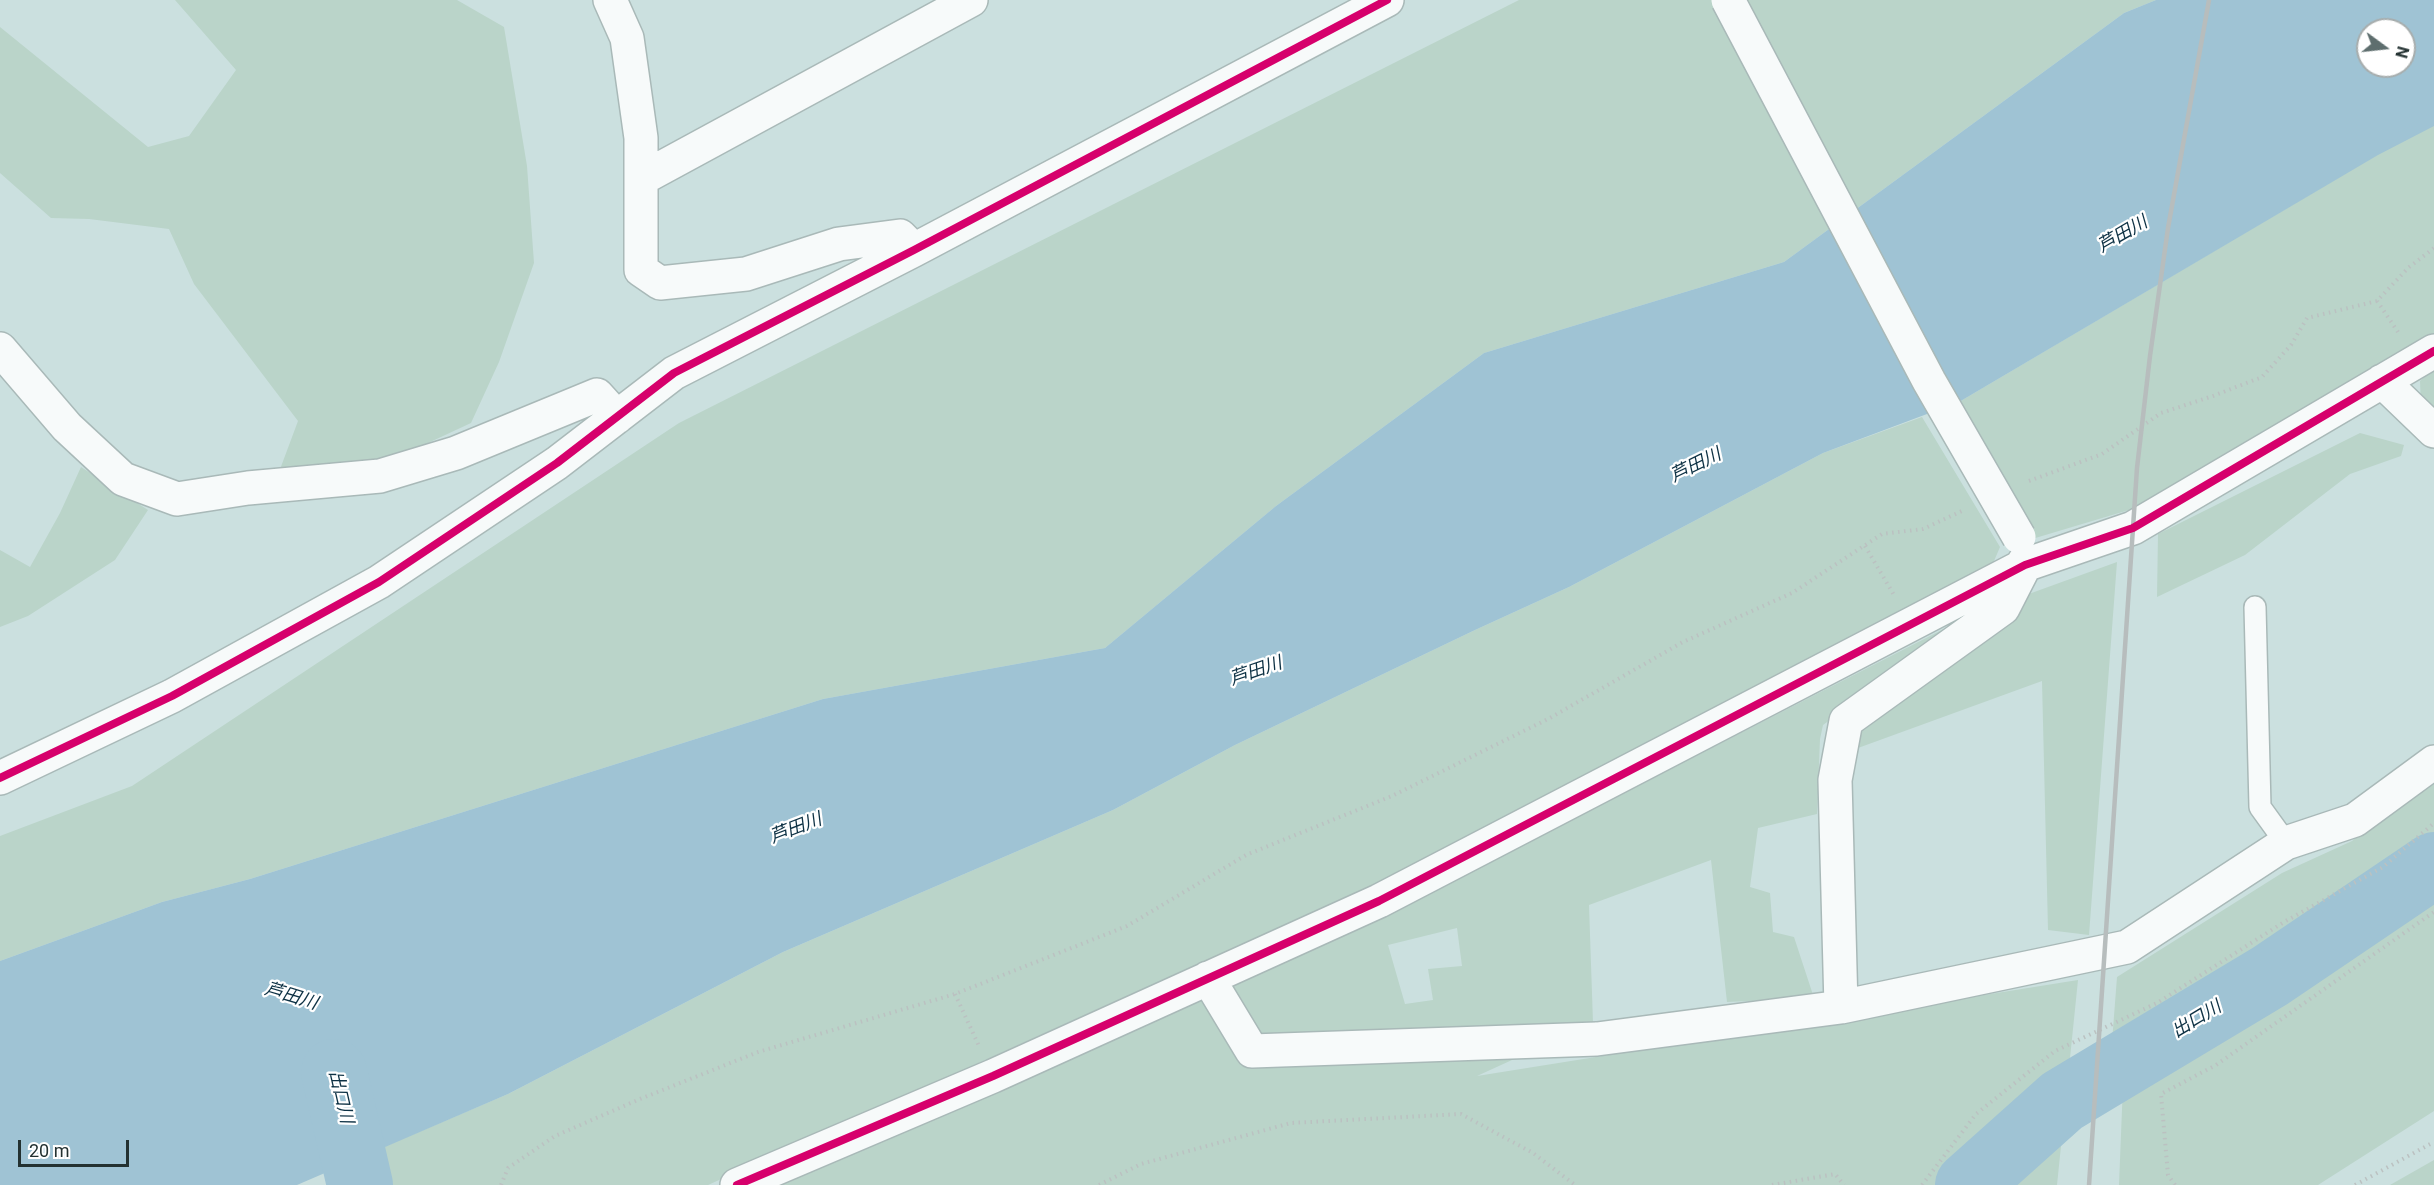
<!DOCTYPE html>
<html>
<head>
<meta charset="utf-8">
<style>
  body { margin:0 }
  #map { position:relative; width:2434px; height:1185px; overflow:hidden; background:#cbe0df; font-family:Roboto,sans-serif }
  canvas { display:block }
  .north { position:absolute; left:2356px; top:18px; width:60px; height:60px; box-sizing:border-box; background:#fff; border:2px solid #a7adad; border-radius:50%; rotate:105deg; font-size:16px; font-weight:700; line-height:24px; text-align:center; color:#233131 }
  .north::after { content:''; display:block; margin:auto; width:21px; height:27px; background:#5e6e6e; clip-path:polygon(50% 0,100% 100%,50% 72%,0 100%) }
  .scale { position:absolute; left:18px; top:1140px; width:111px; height:27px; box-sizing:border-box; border:3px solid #233131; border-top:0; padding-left:8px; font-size:18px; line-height:21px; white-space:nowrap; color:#233131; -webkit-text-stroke:4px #fff; paint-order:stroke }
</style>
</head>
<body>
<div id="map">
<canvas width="2434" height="1185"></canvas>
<div class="north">N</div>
<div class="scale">20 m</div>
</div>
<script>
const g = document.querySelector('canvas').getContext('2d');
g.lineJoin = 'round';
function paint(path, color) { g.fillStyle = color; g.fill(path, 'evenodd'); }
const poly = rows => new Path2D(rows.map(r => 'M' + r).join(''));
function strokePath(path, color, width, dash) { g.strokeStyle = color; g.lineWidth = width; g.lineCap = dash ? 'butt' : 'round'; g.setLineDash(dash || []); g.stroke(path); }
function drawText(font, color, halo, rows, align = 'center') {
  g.font = font + ' Roboto,"Noto Sans JP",sans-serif'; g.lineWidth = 4.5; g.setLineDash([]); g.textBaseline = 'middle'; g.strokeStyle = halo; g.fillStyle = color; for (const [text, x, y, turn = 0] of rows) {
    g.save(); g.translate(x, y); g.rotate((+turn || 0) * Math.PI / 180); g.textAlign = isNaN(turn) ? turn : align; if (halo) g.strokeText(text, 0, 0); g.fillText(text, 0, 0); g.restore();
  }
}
paint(poly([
  [175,0,457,0,504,27,527,166,534,263,499,362,471,423,400,456,279,472,298,421,194,284,169,229,89,219,51,218,0,173,0,27,148,147,189,136,236,70],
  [1519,0,2156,0,2124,13,1784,262,1484,353,1276,506,1105,648,823,699,250,879,162,902,0,961,0,836,132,786,679,423],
  [2434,121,2434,335,2149,504,2032,539,1959,402],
  [2434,368,2434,411,2421,405,2420,381],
  [1922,417,2000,547,1991,568,1464,844,708,1185,361,1185,353,1160,508,1094,783,952,1113,810,1235,745,1475,630,1569,587,1823,453],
  [2360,433,2404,445,2401,456,2350,474,2245,555,2157,597,2158,534],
  [81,467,148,510,115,560,28,616,0,627,0,550,30,567,60,513],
  [2117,562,2089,935,2048,930,2042,681,1847,752,1862,723,2026,595],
  [1969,616,1823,725,1820,739,1817,814,1758,828,1750,887,1770,893,1773,932,1794,937,1814,998,1727,1002,1711,860,1589,905,1593,1023,1477,1076,2078,980,2057,1185,759,1185,1088,1052,1354,931],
  [1457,928,1462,966,1428,969,1433,1000,1405,1004,1388,945],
  [2434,773,2434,846,2111,1055,2117,977,2282,873,2352,841],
  [2434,889,2434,1111,2318,1185,2119,1185,2123,1084,2264,999],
  [2434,1160,2434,1185,2390,1185]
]), '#bad4c9');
paint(poly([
  [2156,0,2434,0,2434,126,2378,155,1959,402,1823,453,1569,587,1475,630,1235,745,1113,810,783,952,508,1094,297,1185,0,1185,0,961,162,902,250,879,823,699,1105,648,1276,506,1484,353,1784,262,2124,13],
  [2368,30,2404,30,2404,66,2368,66]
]), '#9fc3d4');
strokePath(poly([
  [334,1072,360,1185],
  [1968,1185,2062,1101,2270,976,2434,865]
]), '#9fc3d4', 66);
const service = poly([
  [2255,607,2260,807,2286,843]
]);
const minor = poly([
  [610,0,627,38,641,138,641,270,660,283,746,274,839,244,900,236,914,250],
  [641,179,971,0],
  [0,349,67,427,123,479,177,499,248,488,380,476,456,453,597,395,617,417],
  [2382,381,2434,431],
  [0,778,172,696,379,582,557,463,674,373,914,250,1387,0],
  [1208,978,1252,1051,1597,1039,1841,1007,2127,947,2286,843,2355,820,2434,762],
  [1841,1007,1835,780,1846,721,2003,608,2025,565,2024,562],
  [737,1185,993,1076,1379,901,2025,565,2133,528,2434,351]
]);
strokePath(service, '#a9b9b8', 24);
strokePath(minor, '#a9b9b8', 36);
strokePath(poly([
  [2377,301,2398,332],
  [2029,481,2102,454,2161,413,2213,396,2262,377,2291,345,2307,318,2377,301,2408,268,2434,248],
  [1865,546,1894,595],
  [955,994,979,1046],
  [501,1185,508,1168,555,1136,640,1099,758,1052,955,994,1127,926,1246,855,1392,796,1548,719,1683,642,1792,593,1882,534,1923,529,1964,510],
  [1099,1185,1141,1164,1291,1123,1461,1114,1533,1153,1575,1185],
  [1772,1185,1835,1174,1844,1185],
  [1922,1185,1976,1114,2055,1051,2157,1003,2284,922,2383,867,2434,823],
  [2175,1185,2168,1175,2161,1094,2216,1065,2434,912],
  [2355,1185,2434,1142]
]), '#bbc1c1', 4, [1.5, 4.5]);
strokePath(service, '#f7fafa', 21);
strokePath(minor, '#f7fafa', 33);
strokePath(poly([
  [2089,1185,2137,468,2150,356,2168,228,2209,0]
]), '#b7bdbd', 4.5);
const minorBridge = poly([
  [1728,0,1929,381,2019,537]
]);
strokePath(minorBridge, '#a9b9b8', 36, []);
strokePath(minorBridge, '#f7fafa', 33);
strokePath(poly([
  [0,778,172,696,379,582,557,463,674,373,914,250,1387,0],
  [737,1185,993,1076,1379,901,2025,565,2133,528,2434,351]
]), '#d6006c', 8);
drawText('italic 18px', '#0d3144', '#fff', [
  ["芦田川",2123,235,-30],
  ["芦田川",1696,466,-26],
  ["芦田川",1256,672,-19],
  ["芦田川",796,829,-21],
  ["芦田川",291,997,17],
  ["出口川",2197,1020,-31],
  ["出口川",340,1097,77]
]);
</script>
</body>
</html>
